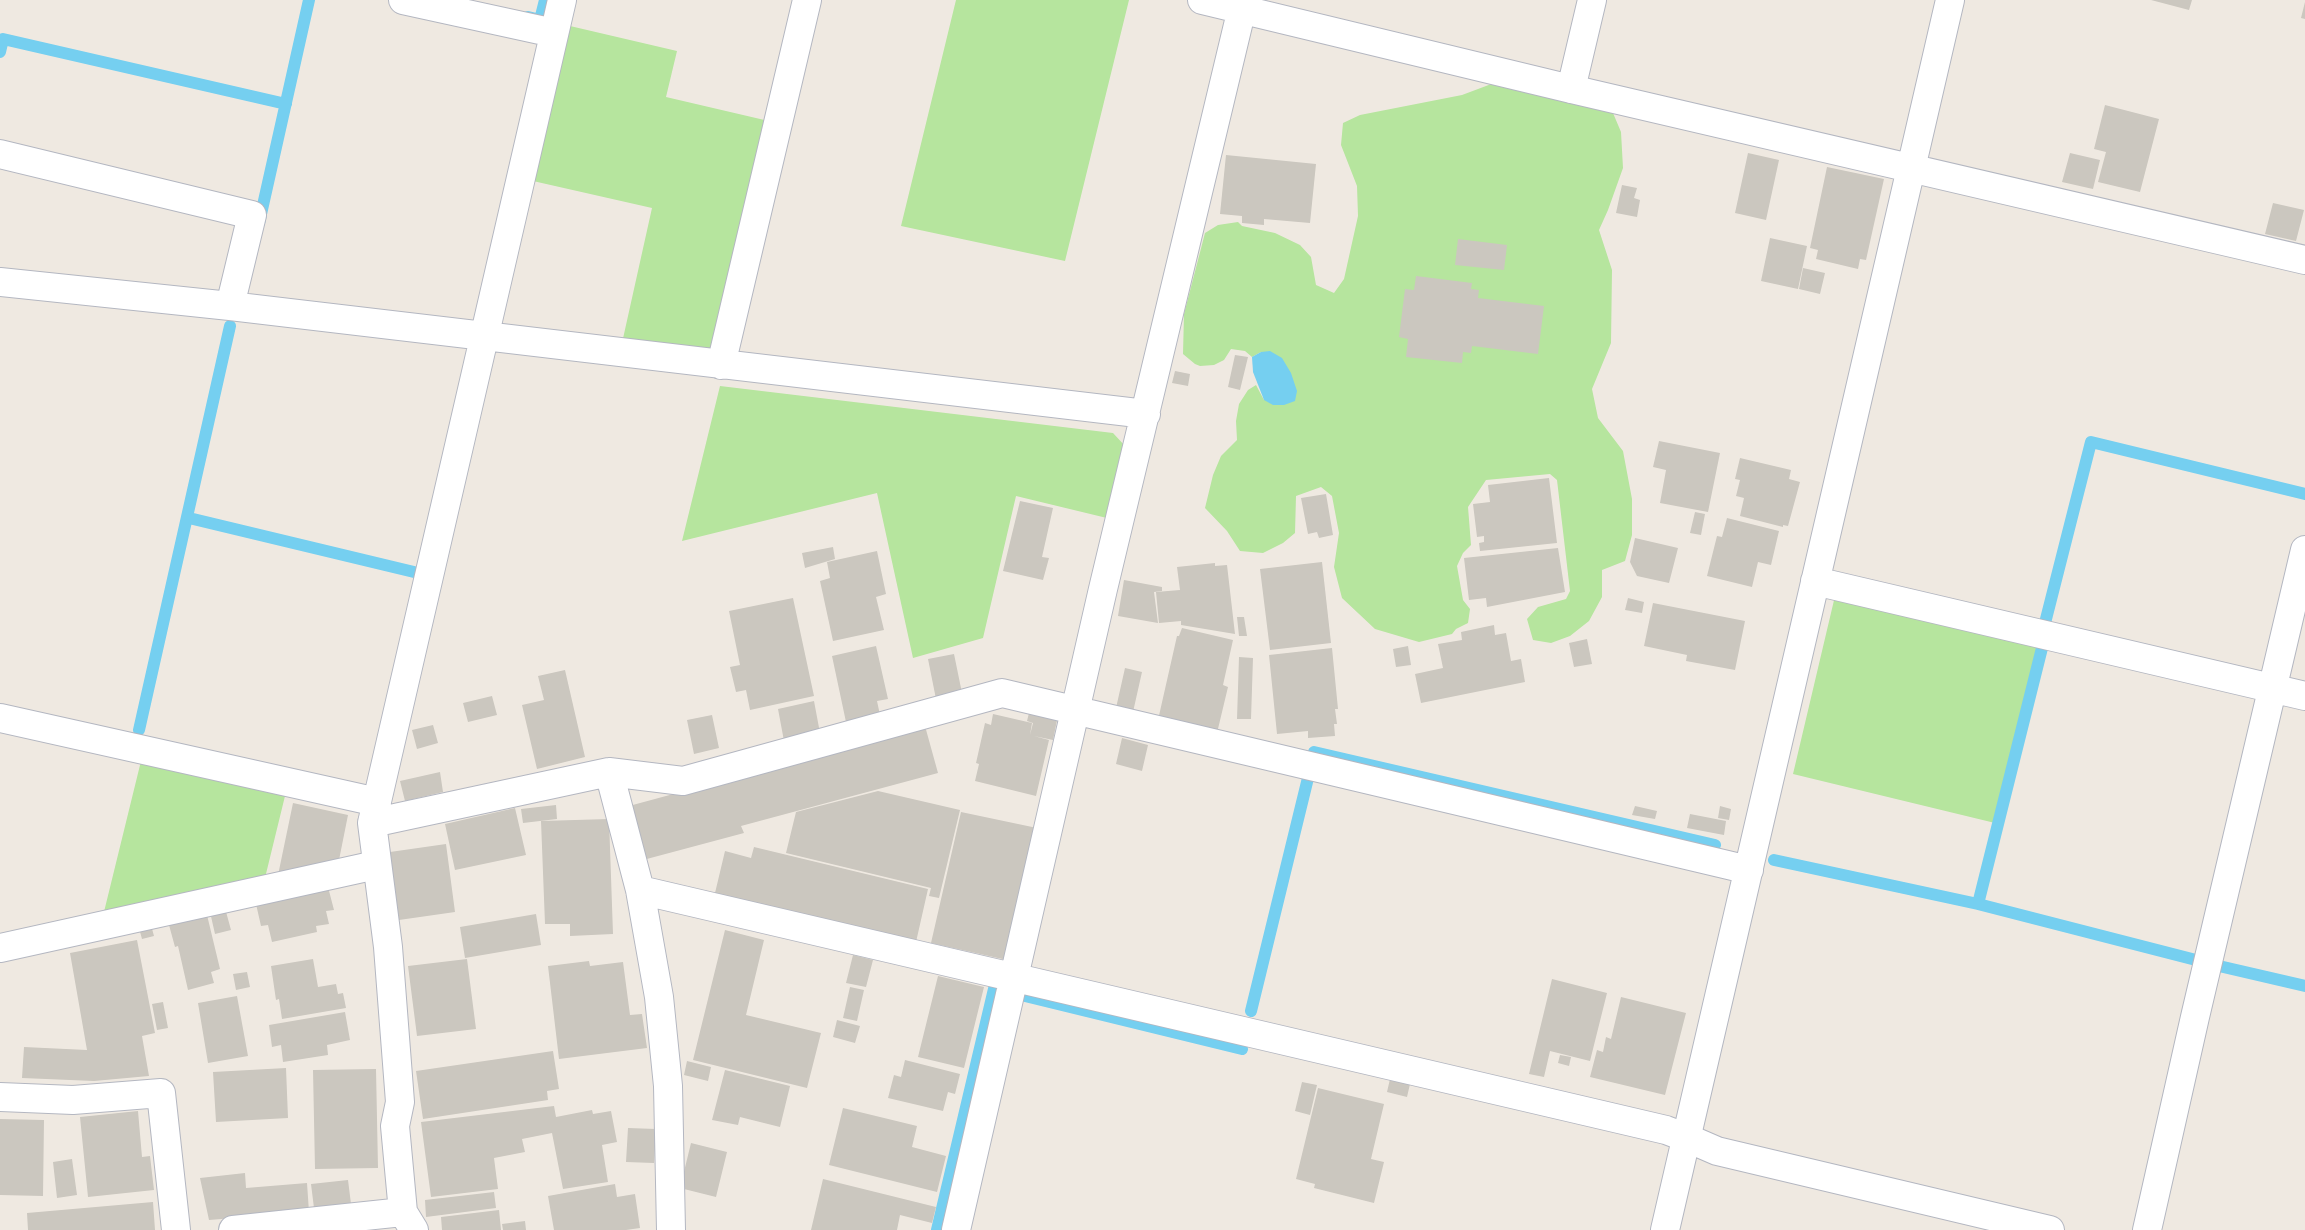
<!DOCTYPE html>
<html>
<head>
<meta charset="utf-8">
<style>
  body { margin:0 }
  canvas { display:block; background:#efe9e1 }
</style>
</head>
<body>
<canvas width="2305" height="1230"></canvas>
<script>
const g = document.querySelector('canvas').getContext('2d');
g.lineJoin = 'round';
function paint(path, color) { g.fillStyle = color; g.fill(path, 'evenodd'); }
const poly = rows => new Path2D(rows.map(r => 'M' + r).join(''));
function strokePath(path, color, width, dash) { g.strokeStyle = color; g.lineWidth = width; g.lineCap = dash ? 'butt' : 'round'; g.setLineDash(dash || []); g.stroke(path); }
paint(poly([
  [956,0,1129,0,1065,261,901,226],
  [570,26,677,51,666,97,773,122,720,349,709,353,622,343,652,208,533,181],
  [1494,83,1613,113,1621,132,1623,168,1608,210,1599,230,1612,270,1611,343,1592,389,1598,418,1623,451,1632,499,1632,535,1625,561,1602,570,1602,597,1589,621,1570,636,1551,643,1533,640,1527,619,1538,607,1566,599,1570,591,1557,480,1550,474,1486,480,1468,507,1471,545,1463,553,1457,566,1463,600,1470,609,1468,623,1456,629,1452,634,1419,642,1375,629,1342,598,1334,567,1339,533,1332,496,1321,487,1296,496,1295,533,1283,543,1263,553,1240,551,1227,531,1205,508,1213,475,1221,456,1237,440,1236,421,1239,404,1248,390,1256,385,1264,400,1261,352,1252,357,1245,351,1231,349,1224,360,1214,365,1200,366,1195,364,1183,354,1184,314,1205,233,1218,225,1238,222,1242,226,1275,233,1300,245,1311,257,1316,285,1334,293,1344,279,1358,216,1357,186,1341,145,1343,123,1360,115,1462,95],
  [720,386,1113,433,1126,447,1111,519,1016,496,983,638,913,658,877,493,682,541],
  [1835,596,2040,644,1995,823,1793,774],
  [141,761,285,796,264,882,102,920]
]), '#b6e59e');
paint(poly([
  [1270,351,1282,358,1291,373,1297,391,1295,401,1284,405,1273,405,1264,400,1253,372,1252,357,1261,352]
]), '#75cff0');
strokePath(poly([
  [528,17,540,20,545,0],
  [0,52,3,39,286,104],
  [259,223,309,0],
  [189,518,414,572],
  [2045,623,2091,442,2305,494],
  [139,730,230,326],
  [1314,752,1715,845],
  [1774,860,1978,904,2196,960],
  [1978,904,2043,644],
  [2219,966,2305,986],
  [1025,996,1242,1049],
  [1251,1011,1308,778],
  [937,1230,994,989]
]), '#75cff0', 12);
paint(poly([
  [2151,0,2192,0,2189,10],
  [2305,2,2305,19,2301,18],
  [2105,105,2159,119,2140,192,2098,182,2106,152,2094,149],
  [1748,153,1779,160,1766,220,1735,213],
  [2070,153,2100,160,2093,189,2062,182],
  [1226,155,1316,164,1310,223,1264,219,1264,225,1242,223,1242,216,1220,214],
  [1827,167,1884,179,1866,260,1860,259,1858,269,1816,259,1818,250,1810,248],
  [1622,185,1637,188,1634,198,1640,200,1637,217,1616,213],
  [2273,203,2304,210,2296,241,2265,234],
  [1770,238,1807,246,1798,289,1761,281],
  [1458,239,1507,245,1504,270,1455,265],
  [1803,268,1825,273,1820,294,1799,289],
  [1416,276,1472,283,1471,289,1479,290,1478,298,1544,306,1538,354,1472,346,1471,353,1463,352,1462,363,1406,357,1408,339,1399,337,1405,289,1414,290],
  [1235,355,1248,357,1240,390,1228,387],
  [1175,371,1190,374,1188,386,1172,383],
  [1659,441,1720,453,1708,512,1660,503,1666,470,1653,467],
  [1740,458,1791,470,1789,479,1800,482,1788,526,1783,525,1783,527,1740,516,1744,498,1736,496,1740,480,1735,479],
  [1549,478,1557,543,1480,551,1479,543,1484,542,1484,536,1477,537,1473,504,1490,502,1488,485],
  [1326,494,1333,535,1319,538,1317,532,1308,534,1301,498],
  [1020,501,1053,508,1042,557,1049,558,1043,580,1003,571],
  [1695,512,1705,514,1701,535,1690,533],
  [1727,518,1779,531,1771,565,1758,562,1752,587,1707,576,1717,536,1722,537],
  [1635,538,1678,548,1669,583,1637,576,1630,562],
  [833,547,835,559,805,568,802,553],
  [1558,548,1565,592,1487,607,1486,598,1469,600,1464,558],
  [877,551,886,594,876,597,884,630,833,641,820,581,830,578,827,562],
  [1322,562,1331,643,1270,650,1260,569],
  [1215,563,1215,566,1227,565,1235,634,1181,625,1181,621,1159,623,1156,592,1180,590,1177,567],
  [1124,580,1162,587,1162,591,1154,592,1158,623,1118,616],
  [793,598,814,696,750,710,746,690,736,692,730,667,740,665,729,611],
  [1628,598,1644,602,1642,613,1625,610],
  [1653,603,1745,621,1735,670,1686,661,1687,655,1644,646],
  [1237,617,1244,617,1247,636,1239,636],
  [1494,625,1495,635,1506,633,1511,661,1521,659,1525,682,1421,703,1415,674,1443,668,1438,644,1462,640,1461,632],
  [1182,628,1233,640,1223,685,1228,687,1217,733,1158,720,1177,636,1179,636],
  [1587,639,1592,664,1574,667,1569,643],
  [876,646,888,699,877,701,880,715,846,722,832,656],
  [1408,646,1411,665,1396,667,1393,649],
  [1332,648,1338,709,1335,709,1337,724,1334,724,1335,736,1308,738,1308,731,1277,734,1269,655],
  [954,654,962,693,936,699,928,659],
  [1239,657,1253,658,1251,719,1237,719],
  [1125,668,1142,672,1133,712,1116,708],
  [565,670,585,757,537,769,522,705,544,700,538,676],
  [492,696,497,715,468,722,463,703],
  [814,701,820,733,784,741,778,709],
  [1029,713,1057,720,1053,740,1034,736,1049,740,1036,796,975,781,979,764,976,763,985,723,991,725,993,714,1032,723,1030,735,1033,723,1027,721],
  [712,715,719,748,694,754,687,720],
  [433,725,438,743,417,749,412,730],
  [925,726,938,773,741,826,744,833,643,860,629,806],
  [1122,738,1148,745,1142,771,1116,764],
  [440,772,443,792,405,801,400,781],
  [878,791,960,810,939,898,929,896,931,888,786,853,796,812],
  [293,803,348,815,338,865,277,880],
  [556,805,557,819,523,823,521,809],
  [1635,806,1657,811,1655,819,1632,815],
  [1720,806,1731,809,1729,820,1718,818],
  [515,808,526,855,455,870,445,824],
  [961,812,1037,828,1007,960,931,943],
  [1690,814,1726,821,1724,835,1687,828],
  [609,819,613,934,570,936,570,924,545,924,541,821],
  [446,844,455,912,399,920,390,852],
  [754,847,928,889,916,942,715,893,725,851,751,858],
  [328,887,334,910,326,911,329,924,316,926,317,932,272,942,268,925,261,926,256,904],
  [225,908,231,930,215,934,210,912],
  [536,914,541,945,465,958,460,927],
  [207,915,220,969,211,972,214,983,188,990,178,946,175,947,169,925],
  [151,925,154,936,142,939,139,928],
  [725,930,764,940,746,1015,821,1033,807,1088,693,1060],
  [137,940,155,1033,142,1036,149,1076,94,1081,22,1078,24,1047,87,1050,70,953],
  [853,955,873,960,866,987,846,983],
  [313,959,318,987,336,984,338,994,343,993,346,1008,282,1019,279,999,276,1000,271,966],
  [467,959,476,1029,417,1036,408,966],
  [589,961,590,966,623,962,630,1015,642,1014,647,1048,559,1059,548,966],
  [247,972,250,987,236,990,233,974],
  [938,976,984,987,964,1068,918,1057],
  [1552,979,1607,993,1590,1061,1550,1051,1544,1077,1529,1074],
  [850,987,864,990,857,1021,843,1018],
  [237,996,248,1056,208,1063,198,1003],
  [1621,997,1686,1013,1665,1095,1590,1077,1597,1050,1603,1052,1606,1037,1611,1039],
  [163,1002,168,1028,157,1030,152,1004],
  [345,1012,350,1040,327,1045,328,1055,283,1062,281,1045,272,1047,269,1025],
  [837,1020,860,1026,855,1043,833,1037],
  [553,1051,559,1089,547,1091,548,1100,423,1119,416,1071],
  [1560,1055,1571,1057,1569,1066,1558,1063],
  [905,1060,960,1074,955,1094,948,1092,943,1111,888,1098,894,1075,901,1077],
  [687,1061,711,1067,708,1081,684,1075],
  [286,1068,288,1118,216,1122,213,1072],
  [376,1069,378,1168,315,1169,313,1070],
  [725,1070,790,1086,780,1127,740,1117,738,1125,712,1120],
  [1390,1079,1410,1084,1407,1097,1387,1092],
  [1302,1082,1317,1085,1310,1115,1295,1111],
  [1318,1088,1384,1104,1371,1159,1384,1162,1374,1203,1314,1188,1315,1184,1296,1179],
  [554,1106,556,1117,592,1110,593,1114,611,1111,617,1142,602,1145,608,1182,563,1189,552,1133,522,1139,525,1152,494,1158,498,1189,431,1197,421,1122],
  [843,1108,917,1126,912,1147,946,1156,937,1192,829,1165],
  [138,1111,142,1157,150,1156,154,1190,88,1197,80,1117],
  [0,1119,44,1120,43,1196,0,1195],
  [628,1128,656,1129,654,1163,626,1162],
  [691,1143,727,1152,716,1197,680,1188],
  [72,1159,77,1195,57,1198,53,1162],
  [245,1173,246,1188,307,1183,309,1212,209,1220,200,1178],
  [823,1179,936,1207,932,1223,900,1215,897,1230,811,1230],
  [348,1180,351,1204,314,1208,311,1184],
  [615,1184,617,1197,635,1194,640,1228,626,1230,554,1230,548,1196],
  [494,1192,496,1208,426,1217,425,1200],
  [153,1202,155,1230,28,1230,27,1213],
  [499,1210,501,1230,442,1230,441,1217],
  [525,1221,526,1230,503,1230,502,1224]
]), '#cbc7bf');
const street = poly([
  [403,0,554,33],
  [1202,0,1571,89,2305,260],
  [1571,89,1592,0],
  [0,154,252,215,230,306],
  [0,282,230,306,1146,414],
  [721,365,807,0],
  [1815,581,2305,696],
  [0,718,377,802],
  [609,772,683,781,1002,693,1749,870],
  [372,823,609,772,640,890,659,997,668,1086,671,1230],
  [640,890,1666,1130,1687,1138],
  [0,948,376,865],
  [0,1097,73,1100,161,1093,176,1230],
  [233,1230,403,1212],
  [414,1230,403,1212,395,1126,400,1102,388,947,372,823,562,0],
  [956,1230,1103,589,1244,0],
  [1665,1230,1950,0],
  [2147,1230,2195,1017,2305,550]
]);
const secondary = poly([
  [1687,1138,1717,1151,2050,1230]
]);
strokePath(street, '#b4b7c1', 30);
strokePath(secondary, '#b4b7c1', 30);
strokePath(street, '#fff', 28);
strokePath(secondary, '#fff', 28);
</script>
</body>
</html>
